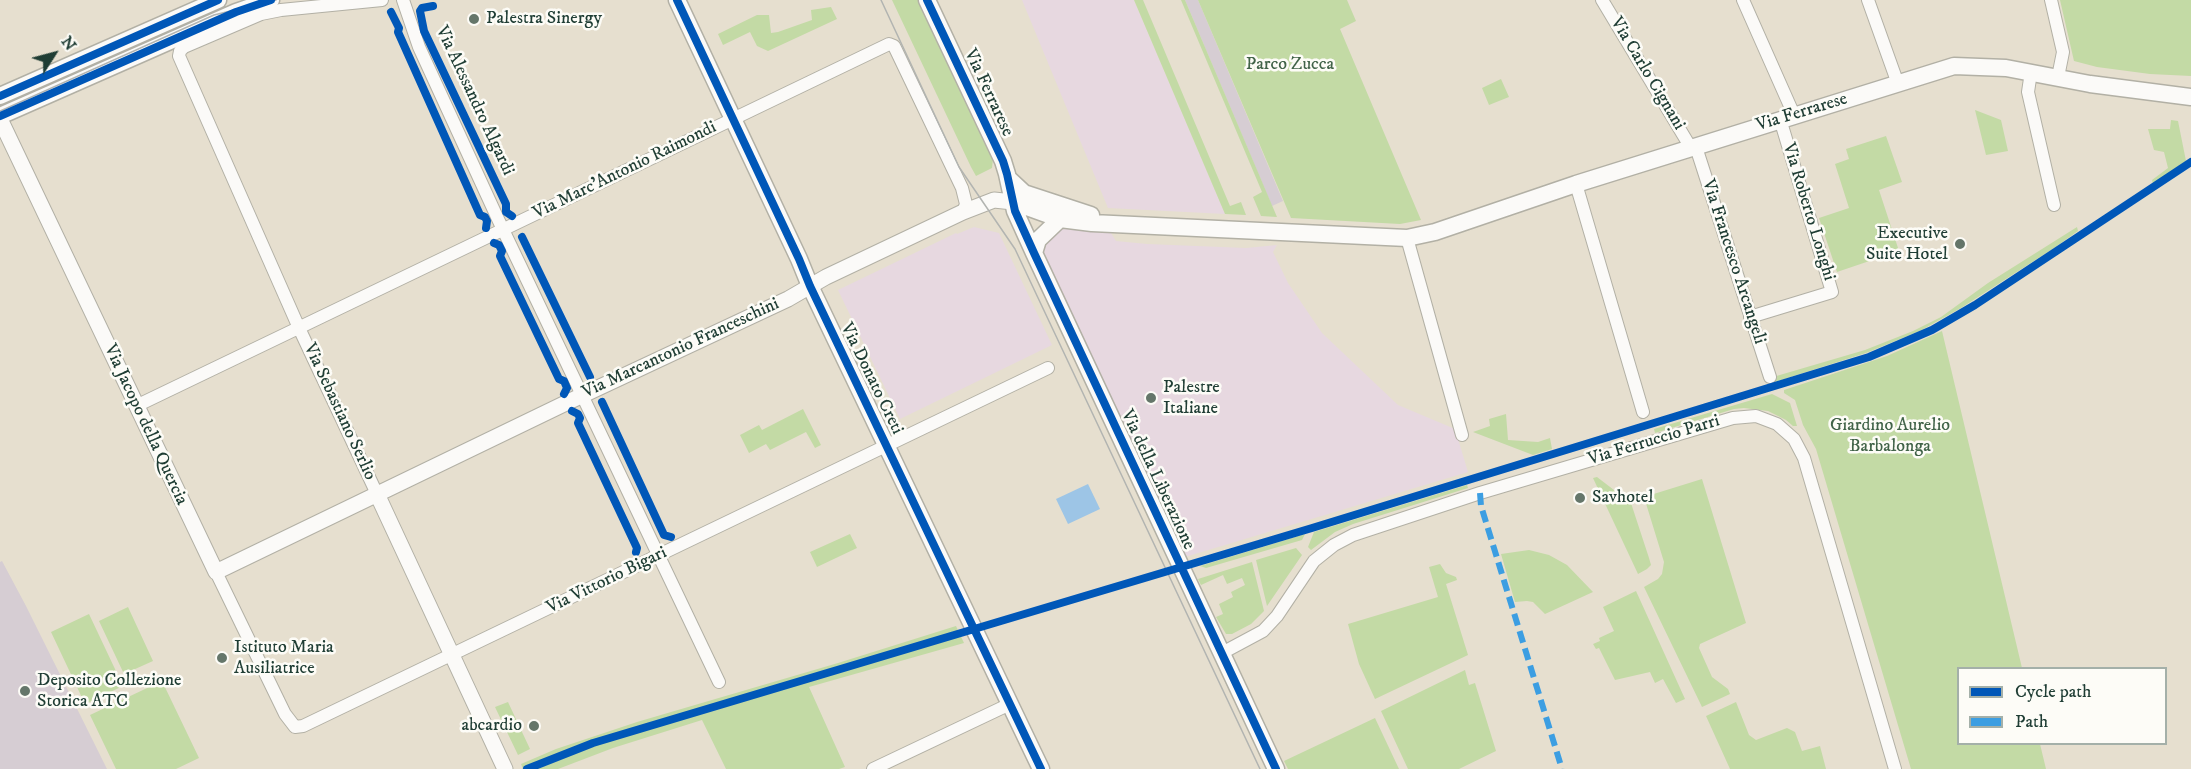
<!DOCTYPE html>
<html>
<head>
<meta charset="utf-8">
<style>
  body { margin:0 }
  #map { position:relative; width:2191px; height:769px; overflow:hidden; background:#e6dfcf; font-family:"IM FELL DW Pica",serif }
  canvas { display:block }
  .legend { position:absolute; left:1957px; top:667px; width:210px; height:78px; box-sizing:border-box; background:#fdfcf7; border:2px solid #a4b0a9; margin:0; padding:8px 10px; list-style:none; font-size:18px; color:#1f3d34 }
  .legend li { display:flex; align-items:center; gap:12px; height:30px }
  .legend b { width:30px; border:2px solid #a4b0a9 }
  .north { position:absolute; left:24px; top:24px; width:60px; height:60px; -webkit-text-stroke:4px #fdfcf7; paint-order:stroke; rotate:54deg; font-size:16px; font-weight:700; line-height:24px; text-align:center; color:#1f3d34 }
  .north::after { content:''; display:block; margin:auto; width:21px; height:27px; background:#1f3d34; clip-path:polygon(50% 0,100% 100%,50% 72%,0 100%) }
</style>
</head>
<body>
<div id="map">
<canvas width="2191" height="769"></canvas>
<ul class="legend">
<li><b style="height:8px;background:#0057b8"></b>Cycle path</li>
<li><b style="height:8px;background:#3c9ee2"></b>Path</li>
</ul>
<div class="north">N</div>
</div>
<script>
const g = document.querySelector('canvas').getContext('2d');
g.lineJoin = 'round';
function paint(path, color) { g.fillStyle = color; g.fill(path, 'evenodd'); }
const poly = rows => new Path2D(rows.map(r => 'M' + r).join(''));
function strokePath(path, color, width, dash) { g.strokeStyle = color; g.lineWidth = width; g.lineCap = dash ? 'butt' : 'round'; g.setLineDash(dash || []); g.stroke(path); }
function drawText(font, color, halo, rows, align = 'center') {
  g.font = font + ' "IM FELL DW Pica",serif'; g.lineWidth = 5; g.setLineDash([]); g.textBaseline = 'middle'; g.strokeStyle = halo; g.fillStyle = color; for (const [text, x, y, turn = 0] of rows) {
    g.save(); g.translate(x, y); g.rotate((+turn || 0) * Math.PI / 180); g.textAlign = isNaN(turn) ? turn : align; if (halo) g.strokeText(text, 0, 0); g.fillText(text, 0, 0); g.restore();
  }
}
paint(poly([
  [1022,0,1134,0,1225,214,1108,208],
  [974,227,999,233,1052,345,900,419,838,290,956,233,957,234],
  [1065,227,1111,233,1116,241,1147,244,1246,248,1277,245,1273,252,1288,283,1322,333,1398,405,1455,429,1468,472,1185,557,1041,251,1041,247,1057,229]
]), '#e7d8e0');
paint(poly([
  [1185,0,1198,0,1283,201,1272,206],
  [2,561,26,606,107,769,0,769,0,562]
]), '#d6cdd3');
paint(poly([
  [892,0,919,0,989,147,993,159,992,168,976,176,971,167],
  [1134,0,1143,0,1230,206,1241,202,1246,215,1225,214],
  [1181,0,1185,0,1277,217,1261,216,1253,197,1262,192],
  [1198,0,1347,0,1356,21,1340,29,1421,220,1400,224,1291,218],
  [2060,0,2191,0,2191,76,2150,74,2097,67,2074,61],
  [831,7,837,19,768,51,757,46,750,32,723,45,718,34,757,15,769,15,771,33,778,32,812,20,811,10],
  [1501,79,1509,97,1489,105,1482,88],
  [1975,110,2001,120,2008,151,1986,155],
  [2171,120,2178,121,2186,161,2153,184,2152,180,2168,168,2164,152,2154,150,2148,129,2170,129],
  [1886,136,1902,182,1879,190,1899,251,1837,272,1819,218,1849,208,1835,164,1849,159,1846,149],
  [2077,227,2078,231,2054,248,1961,308,1920,331,1866,353,1775,382,1773,377,1865,350,1913,331,1941,317,1988,283],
  [1942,331,2022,668,1958,668,1958,744,2040,744,2046,769,1911,769,1816,449,1803,425,1795,400,1784,393,1784,390,1887,356],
  [1772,394,1790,403,1797,426,1793,426,1786,420,1768,411,1744,408,1734,409,1655,433,1654,429],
  [803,409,821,445,815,448,806,432,770,450,766,444,749,453,740,435,759,425,762,430],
  [1506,414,1508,440,1538,442,1550,438,1552,449,1533,455,1473,432,1490,426,1489,419],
  [1597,477,1627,500,1630,500,1649,558,1651,565,1647,569,1638,574,1593,478],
  [1702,479,1746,623,1700,644,1699,648,1712,677,1728,689,1730,694,1702,707,1644,587,1658,579,1662,574,1664,562,1644,497],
  [1467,485,1468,488,1353,524,1335,532,1311,550,1308,547,1314,532],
  [850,534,857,548,817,567,810,552],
  [1305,534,1302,540,1206,568,1200,566],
  [1296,548,1302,555,1267,606,1256,560],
  [1529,550,1549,555,1567,565,1593,592,1545,614,1533,602,1527,601,1515,602,1501,554],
  [1252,562,1264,611,1251,624,1232,634,1226,634,1216,617,1223,614,1219,604,1233,597,1231,592,1245,585,1242,578,1227,584,1223,575,1201,585,1198,579],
  [1440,564,1446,573,1456,577,1457,580,1446,584,1468,655,1375,699,1359,664,1348,624,1438,597,1429,567],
  [1636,591,1685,699,1676,703,1663,679,1655,683,1650,672,1615,680,1599,648,1596,649,1593,644,1600,641,1599,638,1614,631,1603,607],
  [128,607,153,661,124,674,99,621],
  [89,614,123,686,85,704,51,632],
  [956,626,964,643,809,687,845,767,839,769,726,769,702,720,613,748,558,769,523,769,521,764,556,749,637,722,838,663],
  [1465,670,1469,685,1475,683,1496,751,1459,769,1408,769,1381,711],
  [162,681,199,758,176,769,116,769,90,715],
  [508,702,530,749,518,755,495,707],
  [1736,702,1749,735,1756,740,1787,728,1795,732,1802,751,1820,746,1826,769,1730,769,1706,716],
  [1375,718,1399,769,1288,769,1284,761]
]), '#c3daa5');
paint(poly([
  [1088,484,1100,509,1068,524,1056,499]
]), '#9dc5e6');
const minor = poly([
  [403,0,419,47,497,217,719,682],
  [1602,0,1691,148],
  [1743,0,1794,115],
  [1868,0,1898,84],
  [2051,0,2063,52,2058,77],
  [2031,72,2028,92,2054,205],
  [1696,147,1770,377],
  [1576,184,1643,412],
  [1407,238,1462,435],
  [1750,317,1832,292,1780,119],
  [136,406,889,44,894,46,896,50,962,188,966,204,963,212],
  [377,494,299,328,179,56,180,51,184,47,261,14,281,10,382,0],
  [216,572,285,714,295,727,303,726,1048,368],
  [1222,653,1263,631,1277,616,1314,561,1334,545,1353,535,1480,493,1733,418,1756,416,1777,424,1794,439,1804,458,1895,769],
  [873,769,1010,704]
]);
const tertiary = poly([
  [0,119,216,572,568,402,788,299,826,277,963,212,994,200,1013,202],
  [377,494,505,769]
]);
const secondary = poly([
  [677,0,799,259,810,286,1041,769],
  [927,0,1003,161,1007,174,1015,211,1034,253,1276,769],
  [0,96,218,0],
  [0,116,236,12,271,0],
  [1009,179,1024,193,1091,215],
  [1013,202,1060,219,1092,223,1407,238,1435,232,1576,184,1954,66,2006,68,2090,84,2191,97],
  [1034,253,1038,240,1060,219]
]);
strokePath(minor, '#b2b0a5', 14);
strokePath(tertiary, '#b2b0a5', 17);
strokePath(secondary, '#b2b0a5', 19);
strokePath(minor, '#fbfaf8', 12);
strokePath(tertiary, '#fbfaf8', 15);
strokePath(secondary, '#fbfaf8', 16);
strokePath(poly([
  [881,0,959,167,1015,249,1260,769],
  [0,111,214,15,276,0]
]), '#b2b4b1', 1.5);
strokePath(poly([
  [1480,493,1481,506,1562,769]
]), '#3c9ee2', 6, [12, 6]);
strokePath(poly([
  [677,0,799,259,810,286,1041,769],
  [927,0,1003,161,1007,174,1015,211,1034,253,1276,769],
  [433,6,422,8,420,11,424,31,506,204,506,212,512,216],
  [391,12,399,28,398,32,480,215,485,217,487,221,486,228],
  [0,96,218,0],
  [0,116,236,12,271,0],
  [522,237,590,377],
  [494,243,499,245,502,251,500,256,559,379,564,381,567,388,564,394],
  [602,402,664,535,671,537],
  [572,411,578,414,580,418,578,423,637,548,636,552],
  [527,769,593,743,1312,528,1869,357,1932,330,1975,305,2191,162]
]), '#0057b8', 8);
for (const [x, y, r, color] of [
  [474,19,6,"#65766a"],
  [1960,244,6,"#65766a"],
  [1151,398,6,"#65766a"],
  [1580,498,6,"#65766a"],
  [222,658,6,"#65766a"],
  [25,691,6,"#65766a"],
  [534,726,6,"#65766a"]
]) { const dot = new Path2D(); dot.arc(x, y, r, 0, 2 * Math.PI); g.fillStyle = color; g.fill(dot); strokePath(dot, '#fdfcf7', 2); }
drawText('18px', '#1f3d34', '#fdfcf7', [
  ["Palestra Sinergy",486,19],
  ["Executive",1948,234,"right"],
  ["Suite Hotel",1948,255,"right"],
  ["Palestre",1163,388],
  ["Italiane",1163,409],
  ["Savhotel",1592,498],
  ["Istituto Maria",234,648],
  ["Ausiliatrice",234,669],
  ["Deposito Collezione",37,681],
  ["Storica ATC",37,702],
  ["abcardio",522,726,"right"]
], 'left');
drawText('18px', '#416348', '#fdfcf7', [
  ["Parco Zucca",1290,65],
  ["Giardino Aurelio",1890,426],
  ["Barbalonga",1890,447]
]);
drawText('18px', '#1f3d34', '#fdfcf7', [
  ["Via Carlo Cignani",1647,74,59],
  ["Via Ferrarese",988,93,65],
  ["Via Alessandro Algardi",474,101,65],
  ["Via Ferrarese",1802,113,-17],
  ["Via Marc'Antonio Raimondi",625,171,-26],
  ["Via Roberto Longhi",1808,212,73],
  ["Via Francesco Arcangeli",1733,262,72],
  ["Via Marcantonio Franceschini",681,349,-25],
  ["Via Donato Creti",871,379,64],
  ["Via Sebastiano Serlio",339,412,65],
  ["Via Jacopo della Quercia",145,425,65],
  ["Via Ferruccio Parri",1654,441,-17],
  ["Via della Liberazione",1157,480,65],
  ["Via Vittorio Bigari",607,581,-26]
]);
</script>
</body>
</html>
